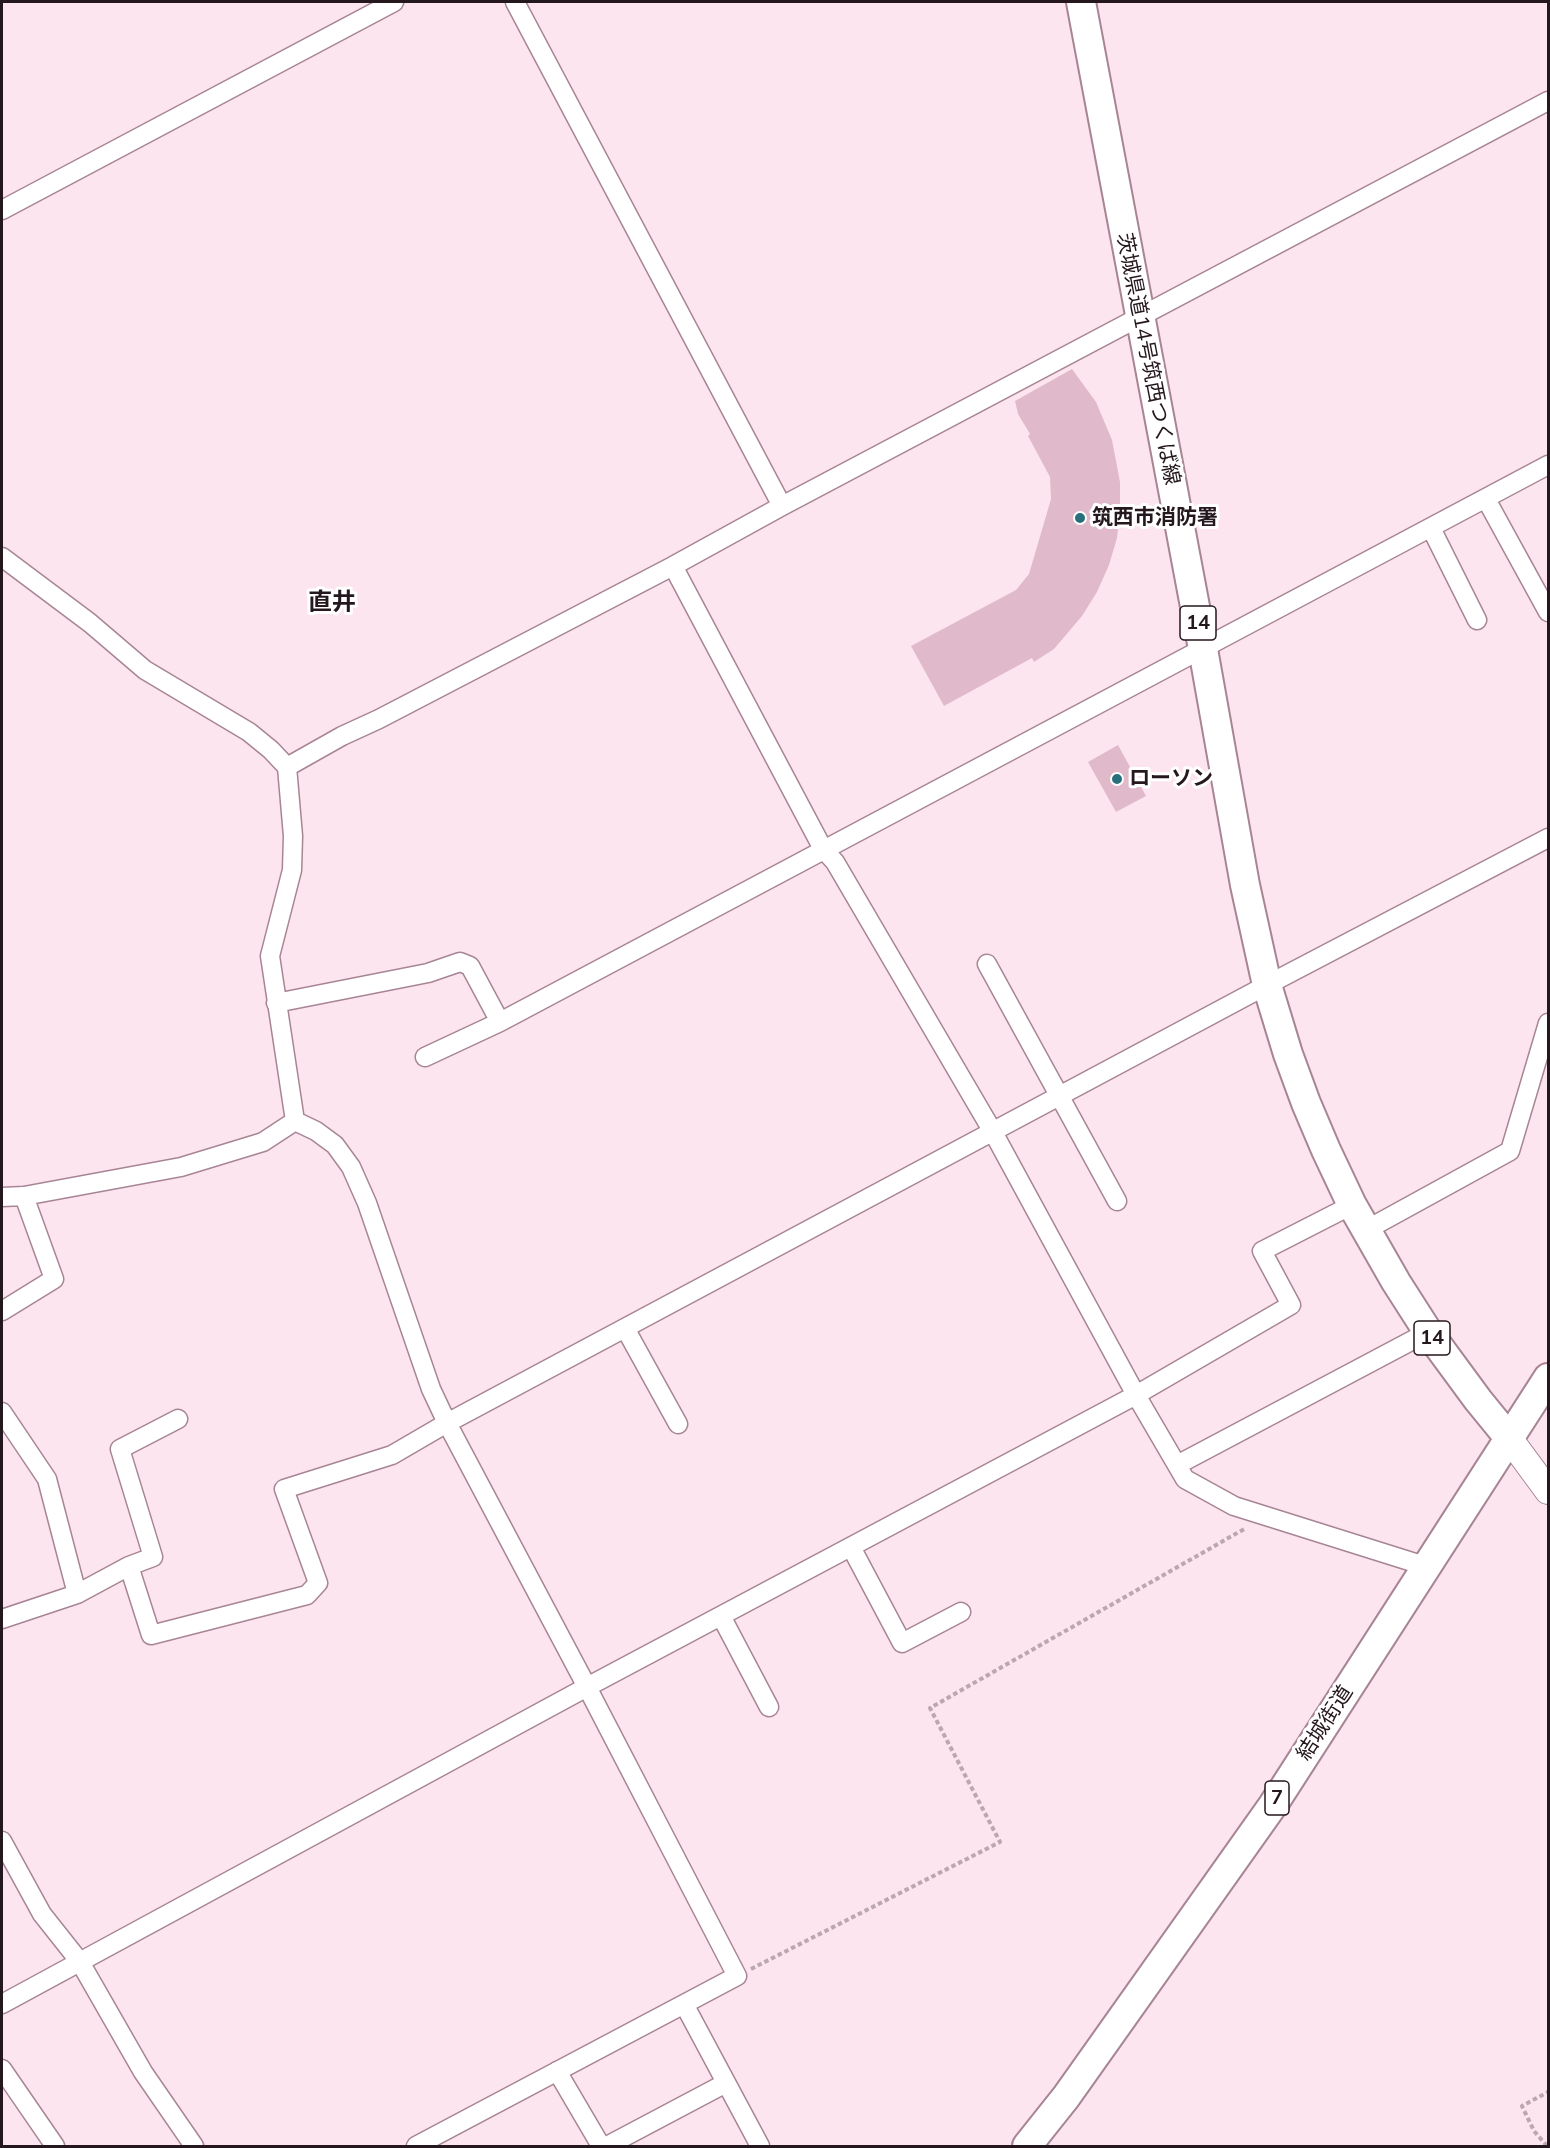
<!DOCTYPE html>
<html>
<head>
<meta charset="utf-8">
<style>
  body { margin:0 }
  #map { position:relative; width:1550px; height:2148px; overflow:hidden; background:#fce5ef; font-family:Mulish,sans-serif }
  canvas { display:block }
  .frame { position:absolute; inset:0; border:3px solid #24171d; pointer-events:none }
</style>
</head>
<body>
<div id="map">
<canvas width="1550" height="2148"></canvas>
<div class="frame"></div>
</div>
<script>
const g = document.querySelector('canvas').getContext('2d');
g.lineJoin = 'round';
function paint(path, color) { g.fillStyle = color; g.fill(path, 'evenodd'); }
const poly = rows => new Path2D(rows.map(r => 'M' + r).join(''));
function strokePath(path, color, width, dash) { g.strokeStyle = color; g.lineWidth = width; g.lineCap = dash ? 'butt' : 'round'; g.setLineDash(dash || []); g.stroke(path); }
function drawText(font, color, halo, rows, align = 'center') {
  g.font = font + ' Mulish,"Noto Sans JP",sans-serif'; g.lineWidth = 6; g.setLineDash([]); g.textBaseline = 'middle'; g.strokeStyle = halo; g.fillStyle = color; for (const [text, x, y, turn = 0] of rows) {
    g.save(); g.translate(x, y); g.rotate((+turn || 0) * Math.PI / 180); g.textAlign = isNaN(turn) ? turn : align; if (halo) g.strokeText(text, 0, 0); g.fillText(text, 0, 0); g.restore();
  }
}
paint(poly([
  [1072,369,1096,402,1112,440,1120,482,1120,510,1117,538,1109,565,1097,592,1082,616,1054,649,1034,662,1032,658,944,706,911,646,1016,590,1029,574,1051,499,1050,477,1028,436,1030,434,1018,414,1015,401],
  [1118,745,1146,796,1116,812,1088,762]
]), '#e0baca');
const minor = poly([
  [515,2,782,506],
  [2,210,394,2],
  [1486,499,1548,612],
  [1431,528,1477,620],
  [2,557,90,623,145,670,249,732,271,750,287,767,293,836,292,870,270,956,295,1121],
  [673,566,823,849,835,862,993,1132,1136,1395,1185,1479,1234,1506,1425,1566],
  [287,767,342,736,379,719,673,566,782,506,1548,101],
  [987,964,1117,1201],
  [276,1003,428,973,460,962,470,966,500,1022],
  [425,1057,500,1022,1548,465],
  [295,1121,316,1131,335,1145,351,1167,367,1203,431,1389,447,1423,587,1687,737,1976,416,2146],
  [2,1197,24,1196,181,1167,263,1142,295,1121],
  [1366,1230,1510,1151,1548,1023],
  [2,1311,54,1279,24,1196],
  [625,1328,678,1424],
  [2,1412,47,1479,77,1594],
  [1177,1465,1428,1332],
  [851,1547,902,1643,961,1612],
  [129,1566,151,1635,307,1595,318,1583,284,1489,392,1455,447,1423,1267,985,1548,838],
  [721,1616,769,1707],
  [2,1619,77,1594,129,1566,153,1557,120,1449,178,1419],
  [2,1841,42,1914,80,1962,143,2072,194,2146],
  [2,2004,587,1687,1136,1395,1291,1305,1262,1251,1352,1205],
  [684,2004,760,2146],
  [2,2069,55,2146],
  [557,2071,601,2146],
  [607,2146,726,2083]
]);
const secondary = poly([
  [1509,1438,1548,1491]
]);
const primary = poly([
  [1081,2,1203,649,1245,885,1267,985,1288,1054,1306,1103,1326,1150,1352,1205,1396,1282,1428,1332,1478,1400,1509,1438],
  [1027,2146,1066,2097,1273,1805,1548,1378]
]);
strokePath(minor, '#a88595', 21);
strokePath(secondary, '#a88595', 28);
strokePath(primary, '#a88595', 32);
strokePath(poly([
  [751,1969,1000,1842,930,1708,1246,1528],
  [1547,2146,1534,2131,1522,2106,1548,2092]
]), '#baa7af', 4, [4.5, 3]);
strokePath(minor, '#fff', 18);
strokePath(secondary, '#fff', 26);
strokePath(primary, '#fff', 28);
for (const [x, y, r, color] of [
  [1080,518,6,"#286f7c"],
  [1117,779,6,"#286f7c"]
]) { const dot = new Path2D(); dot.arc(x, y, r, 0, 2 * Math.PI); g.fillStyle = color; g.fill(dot); strokePath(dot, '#fff', 2); }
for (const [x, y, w] of [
  [1198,623,36],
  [1432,1338,36],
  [1277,1798,24]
]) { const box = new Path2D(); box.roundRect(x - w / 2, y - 17, w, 34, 4.5); g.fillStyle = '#fff'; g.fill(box); strokePath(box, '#24171d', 1.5); }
drawText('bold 20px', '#24171d', null, [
  ["14",1198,623],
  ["14",1432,1338],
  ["7",1277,1798]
]);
drawText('21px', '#24171d', '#fff', [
  ["茨城県道14号筑西つくば線",1148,359,79],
  ["結城街道",1325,1723,-57]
]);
drawText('bold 21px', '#24171d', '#fff', [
  ["筑西市消防署",1092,518],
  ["ローソン",1129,779]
], 'left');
drawText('bold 24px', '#24171d', '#fff', [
  ["直井",332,603]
]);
</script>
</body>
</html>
